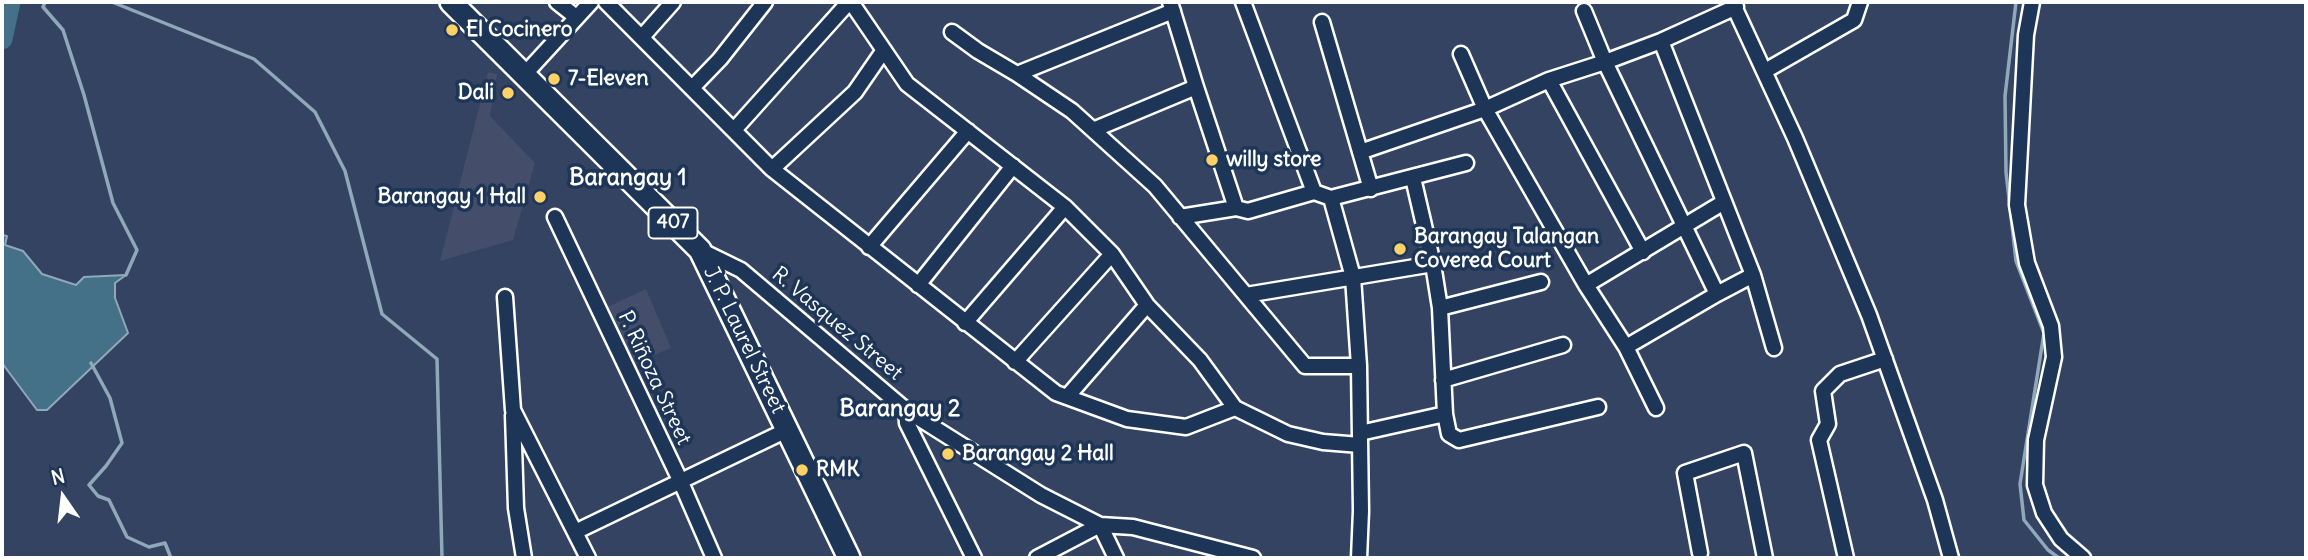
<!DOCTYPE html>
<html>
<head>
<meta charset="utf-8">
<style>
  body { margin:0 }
  #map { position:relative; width:2308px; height:560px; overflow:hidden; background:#344362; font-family:Delius,sans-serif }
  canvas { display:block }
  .frame { position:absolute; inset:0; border:4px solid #fff; pointer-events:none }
  .north { position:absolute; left:28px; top:462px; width:70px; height:70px; -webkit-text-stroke:5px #1d3557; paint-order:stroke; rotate:346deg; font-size:19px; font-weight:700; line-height:28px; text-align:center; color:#fff }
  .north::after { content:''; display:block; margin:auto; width:24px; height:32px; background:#fff; clip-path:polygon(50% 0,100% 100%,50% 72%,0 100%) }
</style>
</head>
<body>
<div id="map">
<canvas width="2308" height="560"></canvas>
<div class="frame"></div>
<div class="north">N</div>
</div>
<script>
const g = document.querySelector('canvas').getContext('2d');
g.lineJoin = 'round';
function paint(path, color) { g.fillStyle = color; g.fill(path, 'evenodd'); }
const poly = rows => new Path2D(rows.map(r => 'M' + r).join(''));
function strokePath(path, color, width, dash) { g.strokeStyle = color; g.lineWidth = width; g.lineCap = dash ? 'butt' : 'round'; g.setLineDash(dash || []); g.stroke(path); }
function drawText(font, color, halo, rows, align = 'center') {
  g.font = font + ' Delius,sans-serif'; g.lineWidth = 7; g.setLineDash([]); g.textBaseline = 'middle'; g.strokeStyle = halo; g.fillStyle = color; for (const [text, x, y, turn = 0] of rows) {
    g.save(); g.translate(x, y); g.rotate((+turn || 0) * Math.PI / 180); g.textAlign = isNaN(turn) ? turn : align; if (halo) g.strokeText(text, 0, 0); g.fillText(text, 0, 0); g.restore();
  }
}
paint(poly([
  [488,72,497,74,490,116,535,163,513,240,440,261],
  [646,289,671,348,628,366,603,309]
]), '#444d69');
const water = poly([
  [2,235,7,236,5,245,23,251,42,274,76,285,84,277,126,275,115,283,115,298,128,333,47,410,37,410,2,363,2,235]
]);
paint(water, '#447088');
strokePath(water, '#8fa9b8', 2);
strokePath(poly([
  [45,2,43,7,63,30,84,95,113,203,137,250,126,275],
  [112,2,254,59,315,112,345,171,382,314,437,359,442,558],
  [2016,2,2005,96,2006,172,2016,261,2044,333,2020,484,2024,520,2048,550,2059,558],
  [91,363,110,398,122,443,106,466,89,485,98,496,109,500,127,537,149,547,165,543,171,558]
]), '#8fa9b8', 3.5);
strokePath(poly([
  [2,39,10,2]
]), '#447088', 21);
const minor = poly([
  [557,2,571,13],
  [606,2,772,169,1056,393,1127,419,1186,427,1235,408],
  [851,2,907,84,1065,207,1112,254,1147,305,1200,360,1235,408,1288,434,1323,442,1360,445],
  [1170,2,1196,87,1236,208,1180,217],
  [1243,2,1314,192,1331,198,1353,277,1359,366,1361,511,1359,558],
  [1732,2,1795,138,1869,315,1935,500,1951,558],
  [2032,2,2026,35,2017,205,2027,263,2051,326,2054,357,2036,440,2035,485,2044,513,2061,539,2083,558],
  [1584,11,1605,62,1717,294],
  [1322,22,1371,189],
  [952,32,978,51,1017,74,1072,111,1155,186,1305,366,1359,366],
  [642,37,673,2],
  [1461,54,1485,109,1586,285,1626,347,1656,408],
  [1765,71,1854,20,1860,2],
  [1017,74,1173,11],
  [524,75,591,2],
  [1549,80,1643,252],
  [692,88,720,59,765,2],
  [734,130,849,2],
  [1093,130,1196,87],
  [1360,152,1485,109,1549,80,1605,62,1661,41,1736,7],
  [772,169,855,92,884,50],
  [1413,178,1433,264,1440,308,1445,414,1449,434,1459,440,1598,407],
  [1331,198,1466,163],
  [1236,208,1248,211,1314,192],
  [555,217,680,480,714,558],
  [869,247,968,131],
  [700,250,741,270,906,410,1041,495,1100,525,1133,527,1253,558],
  [1753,275,1774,348],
  [918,285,1013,166],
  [1586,285,1724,202],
  [1246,295,1433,264],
  [505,297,513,410,588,558],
  [1440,308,1541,282],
  [965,323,1065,207],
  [1626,347,1717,294,1753,275,1661,41],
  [1015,362,1112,254],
  [1443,380,1563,345],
  [1067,397,1147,305],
  [906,410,907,423,974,558],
  [513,415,516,508,524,558],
  [1360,433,1445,414],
  [575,532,787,430],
  [1700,553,1685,473,1744,453,1765,558],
  [1037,558,1100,525,1116,558],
  [1846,558,1819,440,1828,424,1823,391,1840,374,1885,359]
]);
const primary = poly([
  [451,2,700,250,849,558]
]);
strokePath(minor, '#fff', 19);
strokePath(primary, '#fff', 26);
strokePath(minor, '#1d3557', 14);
strokePath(primary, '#1d3557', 21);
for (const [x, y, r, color] of [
  [452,30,7,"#ffd166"],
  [554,79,7,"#ffd166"],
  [508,93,7,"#ffd166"],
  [1212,160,7,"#ffd166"],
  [540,197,7,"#ffd166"],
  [1400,249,7,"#ffd166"],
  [948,454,7,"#ffd166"],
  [802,470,7,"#ffd166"]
]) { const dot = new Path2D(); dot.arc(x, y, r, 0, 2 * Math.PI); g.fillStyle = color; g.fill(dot); strokePath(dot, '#1d3557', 2.5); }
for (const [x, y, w] of [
  [673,223,49]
]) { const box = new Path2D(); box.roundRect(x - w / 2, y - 15.5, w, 31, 5); g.fillStyle = '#1d3557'; g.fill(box); strokePath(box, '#fff', 2); }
drawText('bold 19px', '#fff', null, [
  ["407",673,223]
]);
drawText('bold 21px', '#fff', '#1d3557', [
  ["El Cocinero",466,30],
  ["7-Eleven",568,79],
  ["Dali",494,93,"right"],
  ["willy store",1226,160],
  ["Barangay 1 Hall",526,197,"right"],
  ["Barangay Talangan",1414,237],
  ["Covered Court",1414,261],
  ["Barangay 2 Hall",962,454],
  ["RMK",816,470]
], 'left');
drawText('21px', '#fff', '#1d3557', [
  ["R. Vasquez Street",837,324,40],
  ["J. P. Laurel Street",744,340,64],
  ["P. Riñoza Street",654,378,65]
]);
drawText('bold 23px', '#fff', '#1d3557', [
  ["Barangay 1",628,178],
  ["Barangay 2",900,409]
]);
</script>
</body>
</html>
